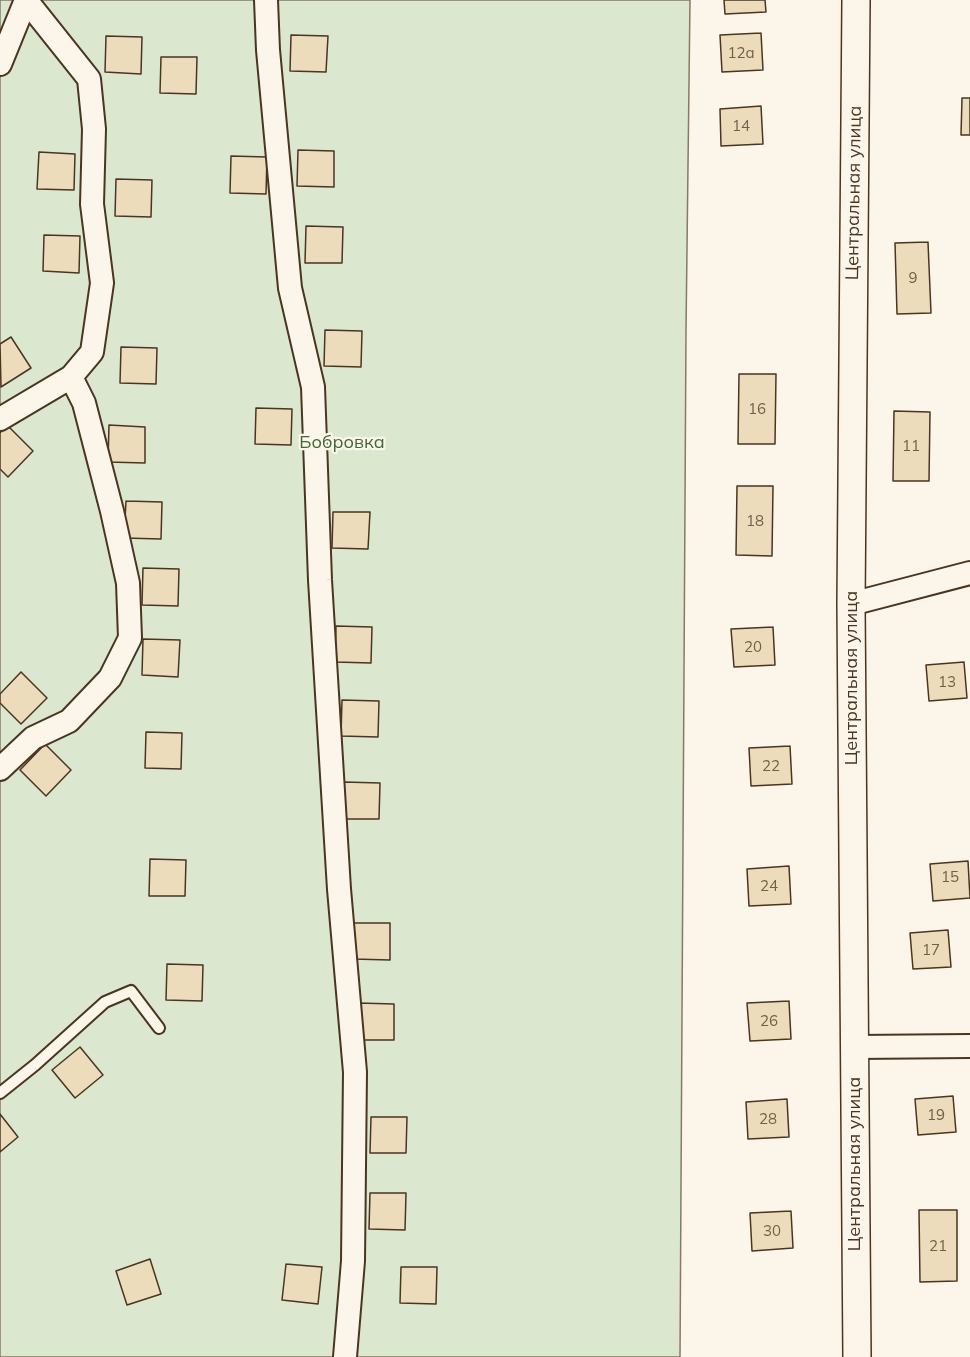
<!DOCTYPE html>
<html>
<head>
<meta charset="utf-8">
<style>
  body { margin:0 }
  canvas { display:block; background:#fbf6e9 }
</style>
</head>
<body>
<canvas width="970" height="1357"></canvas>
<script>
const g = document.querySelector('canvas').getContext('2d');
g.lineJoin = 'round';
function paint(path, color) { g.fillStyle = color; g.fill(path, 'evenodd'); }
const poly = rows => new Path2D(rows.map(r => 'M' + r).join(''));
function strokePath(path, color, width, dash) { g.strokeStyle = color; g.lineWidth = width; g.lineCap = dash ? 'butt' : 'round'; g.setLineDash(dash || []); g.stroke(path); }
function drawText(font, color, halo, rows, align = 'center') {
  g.font = font + ' Mulish,sans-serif'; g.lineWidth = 4.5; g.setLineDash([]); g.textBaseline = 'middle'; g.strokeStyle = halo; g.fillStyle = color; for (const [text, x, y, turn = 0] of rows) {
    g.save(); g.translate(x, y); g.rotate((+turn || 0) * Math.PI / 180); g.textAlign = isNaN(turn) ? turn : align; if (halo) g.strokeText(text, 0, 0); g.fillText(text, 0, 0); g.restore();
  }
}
const green = poly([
  [0,0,690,0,686,331,680,1357,0,1357,0,0]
]);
paint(green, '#dce7d0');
strokePath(green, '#887966', 1.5);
const building = poly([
  [724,0,765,0,766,12,725,14,724,0],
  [761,33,763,70,722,72,720,35,761,33],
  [291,35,328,36,326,72,290,71,291,35],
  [106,36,142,37,141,74,105,72,106,36],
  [161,57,197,57,196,94,160,93,161,57],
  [962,98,970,98,970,135,961,135,962,98],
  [761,106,763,144,721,146,720,109,761,106],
  [298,150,334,151,334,187,297,186,298,150],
  [39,152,75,154,74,190,37,189,39,152],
  [231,156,267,157,266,194,230,193,231,156],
  [116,179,152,180,151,217,115,216,116,179],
  [306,226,343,227,342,263,305,263,306,226],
  [44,235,80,236,79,273,43,271,44,235],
  [928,242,931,313,897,314,895,243,928,242],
  [325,330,362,331,361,367,324,366,325,330],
  [11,337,31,368,1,387,0,344,11,337],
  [121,347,157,348,156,384,120,383,121,347],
  [739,374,776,374,775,444,738,444,739,374],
  [256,408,292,409,291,445,255,444,256,408],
  [894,411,930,412,929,481,893,481,894,411],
  [7,425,33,451,8,477,0,469,0,433,7,425],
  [109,425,145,427,145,463,108,462,109,425],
  [737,486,773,486,772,556,736,555,737,486],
  [126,501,162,502,161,539,124,538,126,501],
  [333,512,370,512,368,549,332,548,333,512],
  [143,568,179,569,178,606,142,605,143,568],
  [336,626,372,627,371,663,335,662,336,626],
  [773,627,775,665,734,667,731,629,773,627],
  [143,639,180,640,178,677,142,675,143,639],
  [964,662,967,698,929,701,926,665,964,662],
  [21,672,47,698,21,724,0,703,0,694,21,672],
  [342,700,379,701,378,737,341,736,342,700],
  [146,732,182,733,181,769,145,768,146,732],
  [45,744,71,770,46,796,20,770,45,744],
  [790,746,792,784,751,786,749,748,790,746],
  [344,782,380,783,379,819,343,819,344,782],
  [150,859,186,860,185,896,149,896,150,859],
  [968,861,970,898,933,901,930,864,968,861],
  [789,866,791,904,749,906,747,869,789,866],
  [354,923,390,923,390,960,353,959,354,923],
  [948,930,951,967,913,969,910,933,948,930],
  [167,964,203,965,202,1001,166,1000,167,964],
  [789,1001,791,1039,750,1041,747,1003,789,1001],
  [358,1003,394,1004,394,1040,357,1040,358,1003],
  [80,1047,103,1075,75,1098,52,1070,80,1047],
  [953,1096,956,1132,918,1135,915,1099,953,1096],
  [787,1099,789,1137,748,1139,746,1102,787,1099],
  [0,1114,18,1137,0,1152,0,1114],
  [371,1117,407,1117,406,1153,370,1153,371,1117],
  [370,1193,406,1193,405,1230,369,1229,370,1193],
  [919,1210,957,1210,957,1281,920,1282,919,1210],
  [791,1211,793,1248,752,1251,750,1213,791,1211],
  [150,1259,161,1294,127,1305,116,1271,150,1259],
  [286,1264,322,1267,318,1304,282,1300,286,1264],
  [401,1267,437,1267,436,1304,400,1303,401,1267]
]);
paint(building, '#ecdcbc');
strokePath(building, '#4a3520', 1.5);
const service = poly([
  [0,1093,35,1065,105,1002,131,991,159,1028]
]);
const minor = poly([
  [266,0,268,50,290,288,313,387,320,580,339,889,355,1072,353,1261,345,1357],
  [0,64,26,0],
  [0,419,71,377],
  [851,604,970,573],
  [0,769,33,738,69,721,110,678,130,638,128,583,112,511,84,403,71,377,92,352,102,283,92,204,94,129,89,79,26,0],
  [855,1047,970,1046]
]);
const tertiary = poly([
  [856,0,851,604,857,1357]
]);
strokePath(service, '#4a3520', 14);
strokePath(minor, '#4a3520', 26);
strokePath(tertiary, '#4a3520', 30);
strokePath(service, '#fbf6e9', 10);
strokePath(minor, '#fbf6e9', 22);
strokePath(tertiary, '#fbf6e9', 27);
drawText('15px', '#725f47', null, [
  ["12а",741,53],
  ["14",741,126],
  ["9",913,278],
  ["16",757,409],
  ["11",911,446],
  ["18",755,521],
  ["20",753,647],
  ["13",947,682],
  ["22",771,766],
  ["15",950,877],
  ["24",769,886],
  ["17",931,950],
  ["26",769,1021],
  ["19",936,1115],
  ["28",768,1119],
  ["30",772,1231],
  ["21",938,1246]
]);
drawText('18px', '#4a3520', '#fbf6e9', [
  ["Центральная улица",854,193,-89],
  ["Центральная улица",852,678,-90],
  ["Центральная улица",855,1164,-90]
]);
drawText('18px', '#436837', '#fbf6e9', [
  ["Бобровка",342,443]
]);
</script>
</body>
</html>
